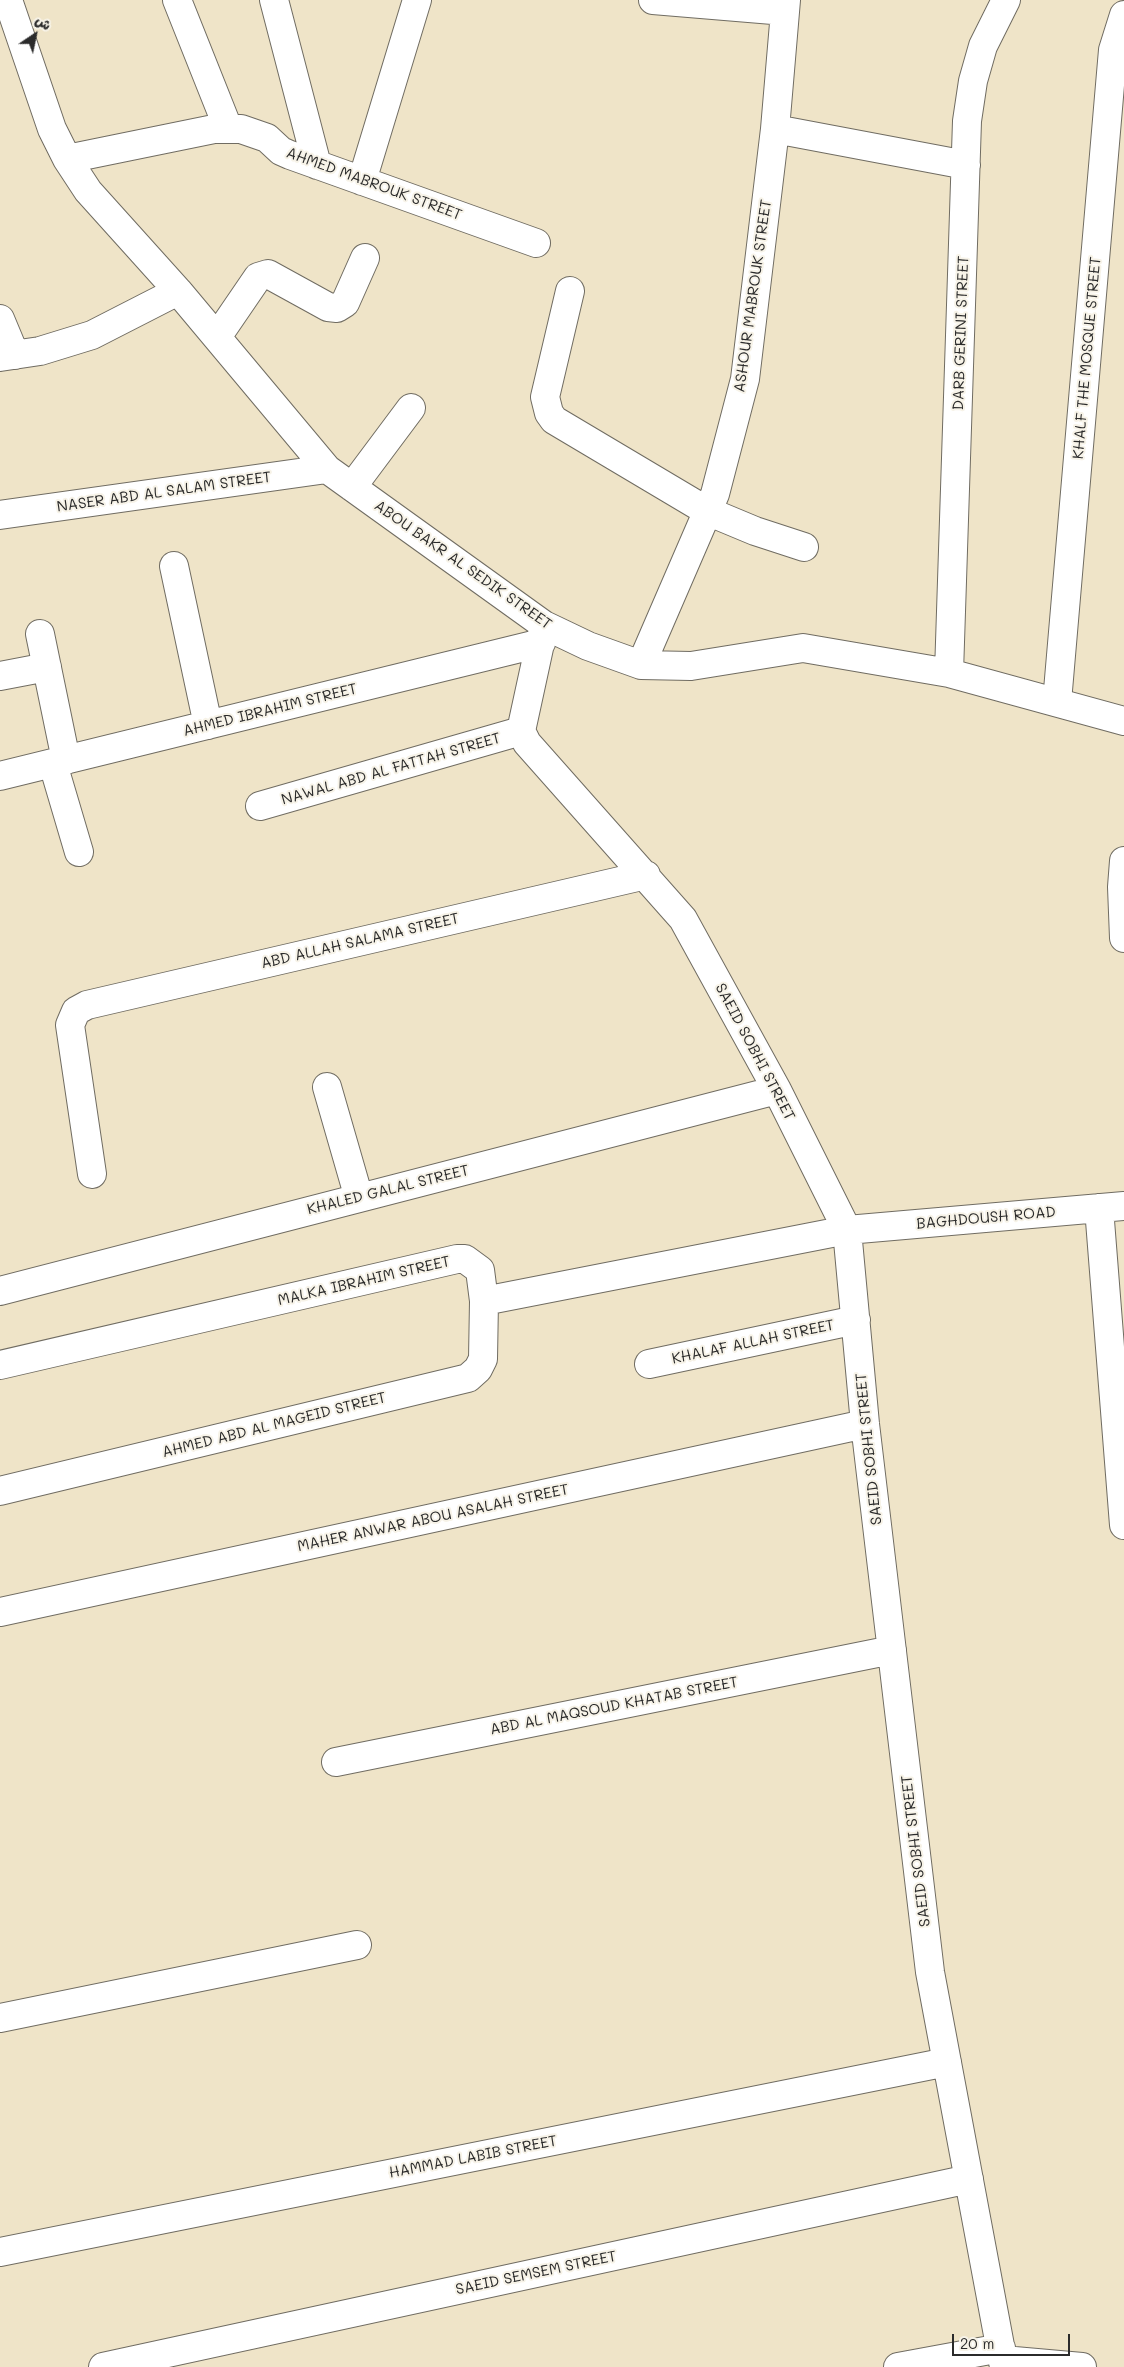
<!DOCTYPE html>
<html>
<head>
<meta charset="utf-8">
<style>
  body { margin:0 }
  #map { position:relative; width:1124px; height:2367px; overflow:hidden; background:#efe4c8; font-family:Mali,"Playpen Sans Arabic",sans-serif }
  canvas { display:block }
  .north { position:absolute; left:10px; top:10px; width:50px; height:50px; -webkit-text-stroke:4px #f7f3e8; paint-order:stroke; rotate:34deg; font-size:14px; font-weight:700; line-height:20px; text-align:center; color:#2b2b2b }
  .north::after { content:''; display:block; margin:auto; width:18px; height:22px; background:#2b2b2b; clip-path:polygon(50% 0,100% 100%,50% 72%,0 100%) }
  .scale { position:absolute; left:952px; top:2334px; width:118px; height:22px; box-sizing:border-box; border:2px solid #2b2b2b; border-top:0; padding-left:6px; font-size:15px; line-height:18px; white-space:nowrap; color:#2b2b2b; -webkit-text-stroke:4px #f7f3e8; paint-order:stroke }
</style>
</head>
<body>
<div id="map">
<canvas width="1124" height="2367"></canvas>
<div class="north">ش</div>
<div class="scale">20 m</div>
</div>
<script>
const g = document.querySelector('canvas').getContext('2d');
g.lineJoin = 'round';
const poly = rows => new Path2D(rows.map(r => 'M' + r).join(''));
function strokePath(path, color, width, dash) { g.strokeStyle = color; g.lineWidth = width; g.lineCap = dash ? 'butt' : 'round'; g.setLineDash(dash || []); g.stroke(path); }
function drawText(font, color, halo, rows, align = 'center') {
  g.font = font + ' Mali,sans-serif'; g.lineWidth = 4; g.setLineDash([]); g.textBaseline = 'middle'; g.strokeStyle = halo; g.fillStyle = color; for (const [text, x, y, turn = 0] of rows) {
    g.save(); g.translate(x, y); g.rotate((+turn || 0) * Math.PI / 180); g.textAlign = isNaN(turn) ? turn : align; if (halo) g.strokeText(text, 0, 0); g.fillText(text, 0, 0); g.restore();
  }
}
const street = poly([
  [8,0,52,129,67,159,88,191,178,291,327,469,544,625,588,646,641,665,691,666,803,648,949,673,1124,721],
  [177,0,228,128],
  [274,0,317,165],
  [653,0,785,11],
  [775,129,966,165],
  [67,159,214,129,241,129,267,138,281,151,290,155,536,243],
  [362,181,417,0],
  [570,291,545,397,549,413,554,420,707,511,755,531,804,547],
  [0,319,15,355],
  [217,337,258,277,268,274,328,307,337,308,345,303,365,258],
  [0,357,40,351,92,335,178,291],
  [352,487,411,408],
  [0,515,327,469],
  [174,566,208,725],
  [544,625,521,731,527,743,683,919,777,1090,847,1230,865,1424,930,1972,1004,2367],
  [40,634,66,760],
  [641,665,715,494,745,379,775,129,786,0],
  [949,673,967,121,973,81,983,46,1006,0],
  [0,676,47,667],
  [1057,702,1113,50,1124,15],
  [53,764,79,852],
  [0,776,541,643],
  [260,806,521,731],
  [1124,861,1122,887,1124,938],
  [327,1087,359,1198],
  [92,1174,70,1025,76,1011,87,1005,646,875],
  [1099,1208,1124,1525],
  [0,1291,777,1090],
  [649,1364,856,1320],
  [0,1365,457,1259,465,1259,480,1270,484,1301,847,1230,1124,1206],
  [0,1491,468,1378,478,1369,483,1359,484,1301],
  [0,1612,865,1424],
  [336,1762,892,1650],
  [0,2018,357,1945],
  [0,2252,947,2062],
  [1003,2360,1082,2367],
  [103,2367,969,2179],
  [898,2367,1001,2348]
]);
strokePath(street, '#706c62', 30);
strokePath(street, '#fff', 28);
drawText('15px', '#2b2b2b', '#f7f3e8', [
  ["AHMED MABROUK STREET",374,184,20],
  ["ASHOUR MABROUK STREET",753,296,-82],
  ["DARB GERINI STREET",961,333,-88],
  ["KHALF THE MOSQUE STREET",1087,358,-85],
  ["NASER ABD AL SALAM STREET",164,492,-8],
  ["ABOU BAKR AL SEDIK STREET",463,565,35],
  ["AHMED IBRAHIM STREET",270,710,-14],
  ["NAWAL ABD AL FATTAH STREET",391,769,-16],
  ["ABD ALLAH SALAMA STREET",360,941,-13],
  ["SAEID SOBHI STREET",755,1052,62],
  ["KHALED GALAL STREET",388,1190,-14],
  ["BAGHDOUSH ROAD",986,1218,-5],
  ["MALKA IBRAHIM STREET",364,1281,-13],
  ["KHALAF ALLAH STREET",753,1342,-12],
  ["AHMED ABD AL MAGEID STREET",274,1425,-14],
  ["SAEID SOBHI STREET",869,1449,-96],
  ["MAHER ANWAR ABOU ASALAH STREET",433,1518,-12],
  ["ABD AL MAQSOUD KHATAB STREET",614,1706,-11],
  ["SAEID SOBHI STREET",916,1851,-97],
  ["HAMMAD LABIB STREET",473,2157,-11],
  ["SAEID SEMSEM STREET",536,2273,-12]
]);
</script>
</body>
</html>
